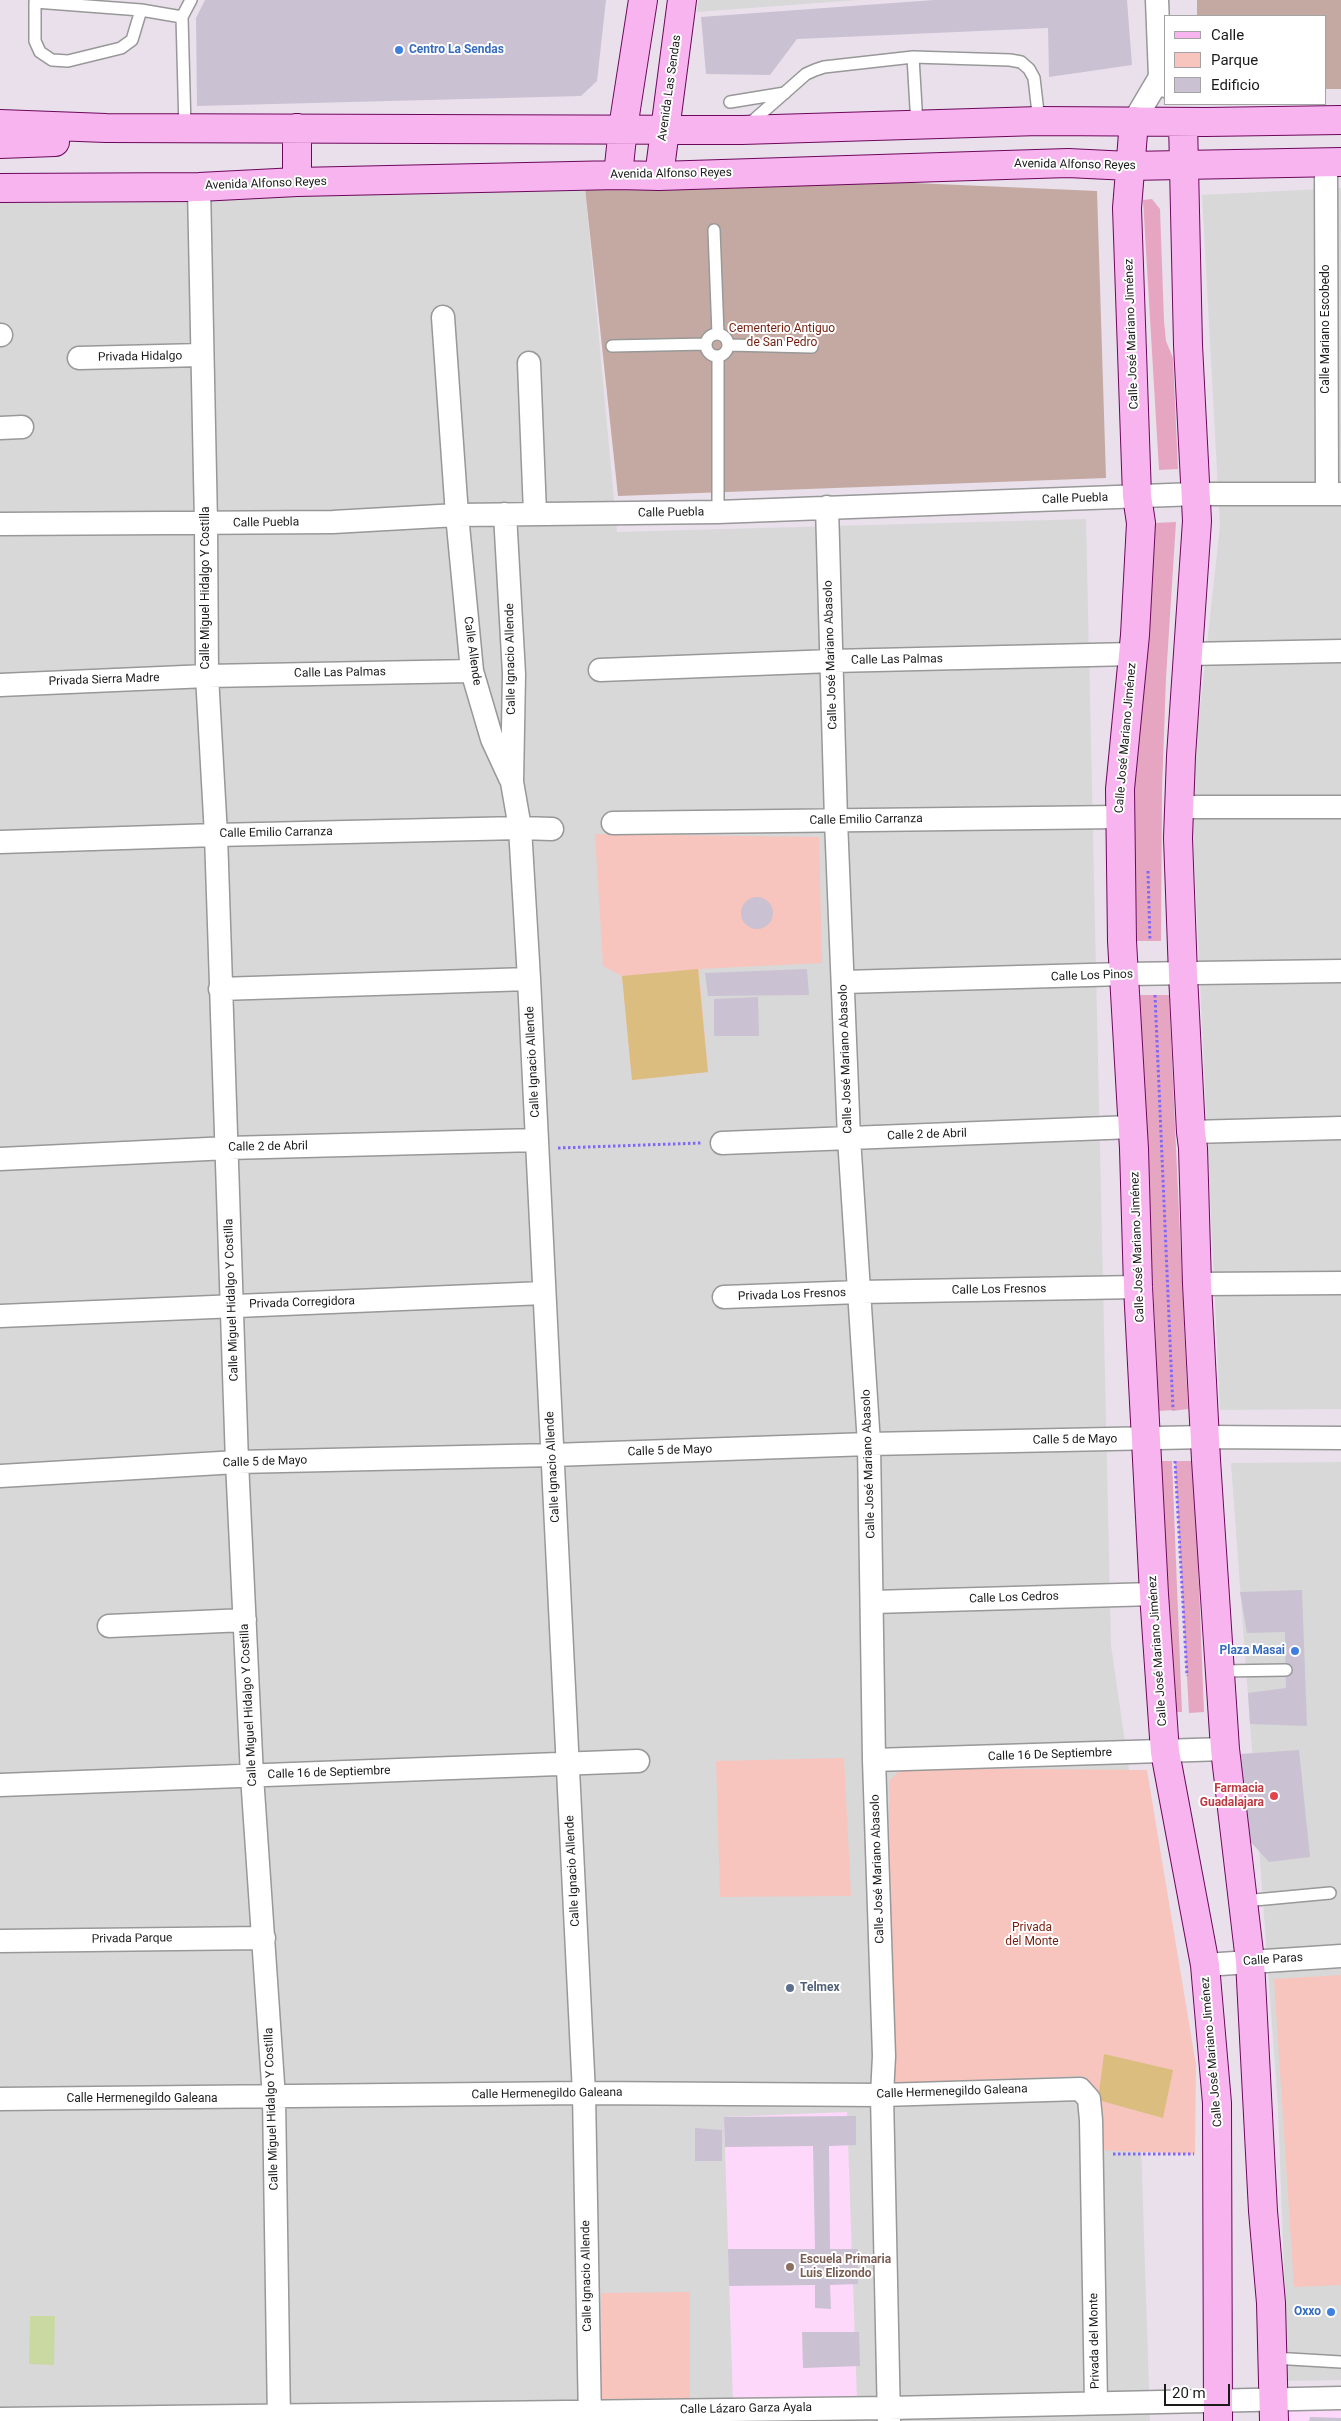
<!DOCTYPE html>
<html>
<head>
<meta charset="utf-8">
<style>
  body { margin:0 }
  #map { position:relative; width:1341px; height:2421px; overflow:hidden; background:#e9e0ec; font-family:Roboto,sans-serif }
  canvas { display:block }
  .legend { position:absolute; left:1164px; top:15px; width:162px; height:90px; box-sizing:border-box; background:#fff; border:1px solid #a4a4a4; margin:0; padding:6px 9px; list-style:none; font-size:15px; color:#1b1b1b }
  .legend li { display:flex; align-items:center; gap:10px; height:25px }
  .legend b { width:25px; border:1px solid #a4a4a4 }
  .scale { position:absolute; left:1164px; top:2384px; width:66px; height:22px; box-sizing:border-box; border:2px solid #1b1b1b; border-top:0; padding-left:6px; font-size:15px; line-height:18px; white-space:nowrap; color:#1b1b1b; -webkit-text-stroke:4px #fff; paint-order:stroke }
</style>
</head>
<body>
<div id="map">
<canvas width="1341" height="2421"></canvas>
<ul class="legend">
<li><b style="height:6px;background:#f7b4ef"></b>Calle</li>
<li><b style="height:14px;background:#f7c5bd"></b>Parque</li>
<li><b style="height:14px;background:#cac1d2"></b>Edificio</li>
</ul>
<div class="scale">20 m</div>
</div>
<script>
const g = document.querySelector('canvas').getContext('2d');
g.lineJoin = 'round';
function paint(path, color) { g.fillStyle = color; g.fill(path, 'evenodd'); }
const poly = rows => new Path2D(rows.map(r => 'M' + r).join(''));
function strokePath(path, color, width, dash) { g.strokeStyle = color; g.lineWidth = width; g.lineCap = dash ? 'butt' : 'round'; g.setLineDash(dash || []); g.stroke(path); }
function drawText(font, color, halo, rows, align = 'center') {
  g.font = font + ' Roboto,sans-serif'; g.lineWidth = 4; g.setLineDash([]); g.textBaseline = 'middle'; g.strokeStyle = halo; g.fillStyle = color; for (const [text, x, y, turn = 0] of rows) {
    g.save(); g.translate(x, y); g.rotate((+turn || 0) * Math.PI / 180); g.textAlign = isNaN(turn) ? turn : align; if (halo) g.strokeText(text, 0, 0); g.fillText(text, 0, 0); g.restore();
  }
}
paint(poly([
  [698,0,858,0,697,12],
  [585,188,617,532,1086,519,1111,1645,1129,1770,1150,2421,0,2421,0,202],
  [1341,188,1341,1409,1220,1410,1191,790,1220,526,1202,195],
  [1341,1462,1341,2380,1288,2381,1278,2107,1231,1463]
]), '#d8d8d9');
paint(poly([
  [847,2112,857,2400,733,2405,724,2117],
  [1341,2409,1341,2421,1290,2421,1290,2410]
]), '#fed8fb');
paint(poly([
  [1152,199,1160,209,1164,321,1166,341,1173,358,1178,469,1159,470,1143,200],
  [1176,522,1166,678,1162,790,1161,941,1137,941,1133,789,1153,523],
  [1139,995,1169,995,1188,1409,1173,1411,1170,1352,1173,1410,1159,1411],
  [1153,1461,1172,1461,1182,1712,1167,1712],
  [1175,1461,1194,1461,1204,1712,1189,1713]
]), '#e6a6c2');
paint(poly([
  [1197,0,1341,0,1341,89,1325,89,1325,16,1197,16],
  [845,180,1097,191,1106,478,618,496,585,188]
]), '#c4a9a2');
paint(poly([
  [595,834,819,837,822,963,699,969,708,1072,632,1080,622,976,603,966],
  [844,1758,851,1896,720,1897,716,1761],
  [903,1768,1147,1770,1196,2065,1195,2154,1095,2150,1093,2091,1084,2076,892,2083,889,1781],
  [1341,1975,1341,2285,1294,2287,1274,1979],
  [690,2292,690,2398,602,2399,601,2293]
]), '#f7c5bd');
paint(poly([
  [698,969,708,1072,632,1080,622,976],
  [1104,2054,1173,2070,1163,2118,1098,2100]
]), '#dabd7f');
paint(poly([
  [30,2316,55,2316,54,2365,29,2364]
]), '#c9d9a1');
paint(poly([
  [205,0,606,0,597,81,581,96,197,106,196,18],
  [934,0,1127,0,1132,65,1049,77,1048,28,797,39,770,75,706,74,701,17],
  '741 913a16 16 0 1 1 32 0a16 16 0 1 1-32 0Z',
  [807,969,809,995,708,996,705,973],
  [758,997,759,1036,714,1036,714,999],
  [1302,1590,1307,1726,1250,1724,1248,1693,1286,1688,1285,1632,1247,1633,1240,1592],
  [1299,1750,1310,1857,1269,1862,1248,1839,1240,1754],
  [856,2116,856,2145,829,2146,830,2249,858,2249,858,2284,830,2285,831,2309,815,2308,815,2285,729,2286,728,2249,815,2249,813,2146,725,2147,724,2117],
  [695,2128,722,2130,722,2161,695,2161],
  [802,2332,859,2332,860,2366,803,2368],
  [1310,2417,1341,2418,1341,2421,1309,2421]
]), '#cac1d2');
const lane = poly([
  [141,10,132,40,121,48,68,61,52,60,40,52,35,41,35,2,141,10,182,17,185,128],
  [182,17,191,0],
  [913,57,917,125],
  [730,102,785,93],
  [747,126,806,74,815,70,824,67,913,57,1010,60,1021,62,1029,69,1034,78,1039,121],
  [714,230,718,334],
  '706 345a11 11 0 1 1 22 0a11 11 0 1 1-22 0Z',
  [729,345,812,347],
  [612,346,706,344],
  [718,512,718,357],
  [1221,1671,1286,1670],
  [1244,1901,1330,1893],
  [1273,2358,1341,2362]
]);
const street = poly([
  [1157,0,1160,77,1165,86],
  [1134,121,1160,77],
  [1326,163,1327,494],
  [199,187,206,524,207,676,216,835,237,1462,252,1776,274,2098,279,2421],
  [443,317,457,515,472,671,492,739,510,778],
  [0,335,1,335],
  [79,358,201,355],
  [529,363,535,513],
  [0,428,22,427],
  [827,507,836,820,849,1138,869,1444,874,1760,884,2056,882,2095,889,2421],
  [505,514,514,674,512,782,520,828,529,979,584,2093,590,2421],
  [0,524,333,522,457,515,718,512,1196,494,1341,494],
  [1187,654,1341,651],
  [600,670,832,661,1133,654],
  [0,685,207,676,472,671],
  [1180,807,1341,807],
  [613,823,1119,817],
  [0,842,216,835,520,828,552,829],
  [844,982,1124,974,1341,971],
  [220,989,529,979],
  [1191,1132,1341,1128],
  [722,1143,1132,1127],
  [0,1159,228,1148,537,1140],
  [1197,1284,1341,1283],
  [724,1297,860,1292,1138,1287],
  [0,1316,544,1293],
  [0,1476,237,1462,553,1455,869,1444,1206,1437,1341,1438],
  [873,1602,1154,1594],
  [109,1626,245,1620],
  [874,1760,1225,1749],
  [0,1785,638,1761],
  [0,1941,264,1938],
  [1205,1965,1341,1956],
  [0,2099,584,2093,882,2095,1080,2089,1089,2099,1091,2120,1096,2403],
  [0,2419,889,2408,1341,2398]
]);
const secondary = poly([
  [1134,121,1127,208,1137,496,1141,523,1135,635,1120,789,1122,941,1134,1149,1138,1287,1154,1594,1165,1752,1205,1965,1217,2103,1218,2421],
  [1183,122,1188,345,1197,521,1181,756,1178,838,1183,975,1191,1132,1193,1148,1197,1284,1206,1460,1225,1749,1250,1961,1263,2211,1271,2303,1274,2421],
  [0,124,106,128,742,130,1039,121,1206,122,1341,120],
  [297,128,297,182],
  [0,144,55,142],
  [618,175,623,128,643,0],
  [659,176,682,0],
  [0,188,199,187,297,182,618,175,659,176,1068,163,1129,166,1341,162]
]);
strokePath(lane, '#989898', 14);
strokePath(street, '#989898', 25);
strokePath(secondary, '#6c085b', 30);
strokePath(poly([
  [1148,871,1150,941],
  [1155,995,1173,1410],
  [558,1148,701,1143],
  [1175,1461,1187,1676],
  [1113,2154,1194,2154]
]), '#8068f5', 3, [2.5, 2.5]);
strokePath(lane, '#fff', 11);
strokePath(street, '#fff', 22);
strokePath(secondary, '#f7b4ef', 28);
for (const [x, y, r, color] of [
  [399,50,5,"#3f7fe0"],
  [1295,1651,5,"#3f7fe0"],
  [1274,1796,5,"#e0444e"],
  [790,1988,5,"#5c6f8a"],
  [790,2267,5,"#8d6e63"],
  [1331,2312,5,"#3f7fe0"]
]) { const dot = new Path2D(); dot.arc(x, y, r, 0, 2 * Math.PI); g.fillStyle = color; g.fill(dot); strokePath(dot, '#fff', 2); }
drawText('bold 12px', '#366cbe', '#fff', [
  ["Centro La Sendas",409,50,"left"],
  ["Plaza Masai",1285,1651],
  ["Oxxo",1321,2312]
], 'right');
drawText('12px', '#1b1b1b', '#fff', [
  ["Avenida Las Sendas",670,88,-82],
  ["Avenida Alfonso Reyes",1075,165,1],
  ["Avenida Alfonso Reyes",671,174,-1],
  ["Avenida Alfonso Reyes",266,184,-2],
  ["Calle Mariano Escobedo",1326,329,-90],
  ["Calle José Mariano Jiménez",1132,334,-92],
  ["Privada Hidalgo",140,357,-1],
  ["Calle Puebla",1075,499,-2],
  ["Calle Puebla",671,513,-1],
  ["Calle Puebla",266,523,-1],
  ["Calle Miguel Hidalgo Y Costilla",206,588,-90],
  ["Calle Allende",472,651,82],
  ["Calle José Mariano Abasolo",831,655,-92],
  ["Calle Ignacio Allende",511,659,-91],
  ["Calle Las Palmas",897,660,-1],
  ["Calle Las Palmas",340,673,-1],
  ["Privada Sierra Madre",104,680,-2],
  ["Calle José Mariano Jiménez",1126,738,-85],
  ["Calle Emilio Carranza",866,820,-1],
  ["Calle Emilio Carranza",276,833,-1],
  ["Calle Los Pinos",1092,976,-2],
  ["Calle José Mariano Abasolo",846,1059,-92],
  ["Calle Ignacio Allende",533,1062,-93],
  ["Calle 2 de Abril",927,1135,-2],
  ["Calle 2 de Abril",268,1147,-1],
  ["Calle José Mariano Jiménez",1138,1247,-92],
  ["Calle Los Fresnos",999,1290,-1],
  ["Privada Los Fresnos",792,1295,-2],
  ["Calle Miguel Hidalgo Y Costilla",232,1300,-92],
  ["Privada Corregidora",302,1303,-2],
  ["Calle 5 de Mayo",1075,1440,-1],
  ["Calle 5 de Mayo",670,1451,-2],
  ["Calle 5 de Mayo",265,1462,-2],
  ["Calle José Mariano Abasolo",869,1464,-92],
  ["Calle Ignacio Allende",553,1467,-93],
  ["Calle Los Cedros",1014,1598,-2],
  ["Calle José Mariano Jiménez",1158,1651,-94],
  ["Calle Miguel Hidalgo Y Costilla",249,1705,-93],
  ["Calle 16 De Septiembre",1050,1755,-2],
  ["Calle 16 de Septiembre",329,1773,-2],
  ["Calle José Mariano Abasolo",878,1869,-92],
  ["Calle Ignacio Allende",573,1871,-93],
  ["Privada Parque",132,1939,-1],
  ["Calle Paras",1273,1960,-4],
  ["Calle José Mariano Jiménez",1212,2052,-95],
  ["Calle Hermenegildo Galeana",952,2092,-2],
  ["Calle Hermenegildo Galeana",547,2094,-1],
  ["Calle Hermenegildo Galeana",142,2099],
  ["Calle Miguel Hidalgo Y Costilla",272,2109,-92],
  ["Calle Ignacio Allende",587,2276,-91],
  ["Privada del Monte",1095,2341,-91],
  ["Calle Lázaro Garza Ayala",746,2409,-1]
]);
drawText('12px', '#741d0e', '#fff', [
  ["Cementerio Antiguo",782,329],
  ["de San Pedro",782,343],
  ["Privada",1032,1928],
  ["del Monte",1032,1942]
]);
drawText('bold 12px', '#be3a42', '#fff', [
  ["Farmacia",1264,1789],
  ["Guadalajara",1264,1803]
], 'right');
drawText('bold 12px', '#4e5e75', '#fff', [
  ["Telmex",800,1988]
], 'left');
drawText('bold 12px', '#785e54', '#fff', [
  ["Escuela Primaria",800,2260],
  ["Luis Elizondo",800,2274]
], 'left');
</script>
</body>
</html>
